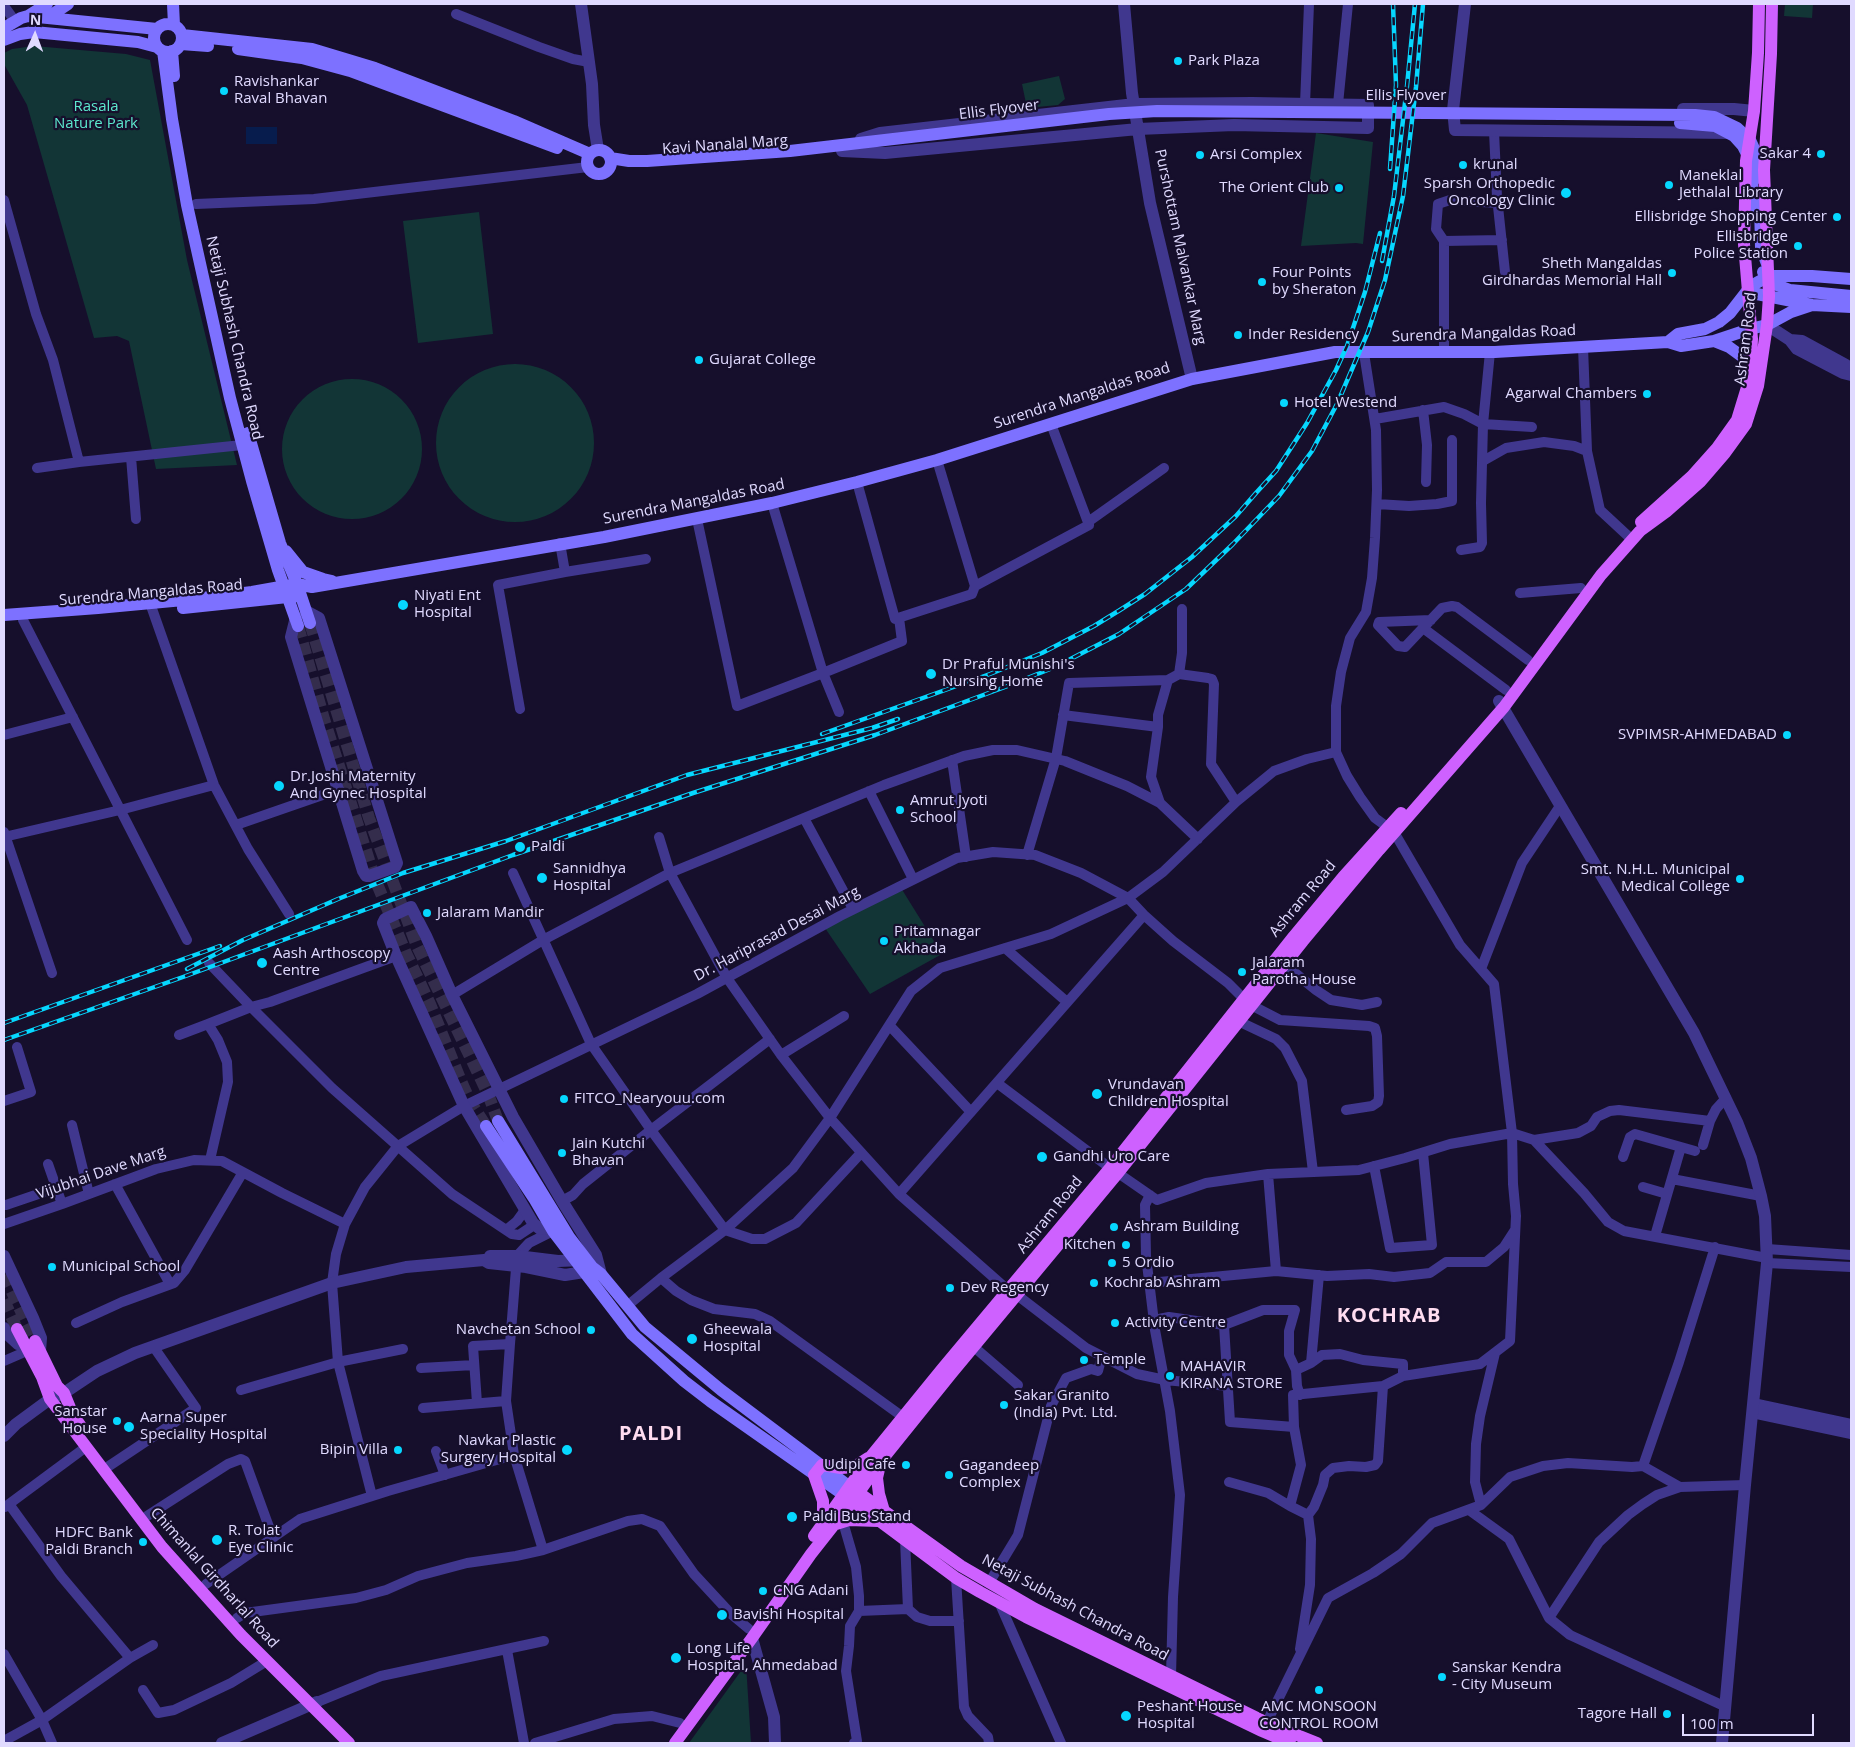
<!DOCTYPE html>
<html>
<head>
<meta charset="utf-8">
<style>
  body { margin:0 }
  #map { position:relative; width:1855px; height:1747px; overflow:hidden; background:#160f2c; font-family:"Open Sans",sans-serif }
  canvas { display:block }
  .frame { position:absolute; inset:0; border:5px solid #e0daff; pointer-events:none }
  .north { position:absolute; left:10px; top:10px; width:50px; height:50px; -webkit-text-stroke:4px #160f2c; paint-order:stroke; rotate:2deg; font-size:14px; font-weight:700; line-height:20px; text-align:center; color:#e0daff }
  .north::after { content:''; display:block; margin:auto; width:18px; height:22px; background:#e0daff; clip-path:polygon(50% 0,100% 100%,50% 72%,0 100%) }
  .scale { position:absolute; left:1682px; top:1714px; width:132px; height:22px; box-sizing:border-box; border:2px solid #e0daff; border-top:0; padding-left:6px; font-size:15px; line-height:18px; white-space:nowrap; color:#e0daff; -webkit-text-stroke:4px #160f2c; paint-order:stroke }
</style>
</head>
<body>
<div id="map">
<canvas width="1855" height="1747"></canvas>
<div class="frame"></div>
<div class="north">N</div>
<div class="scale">100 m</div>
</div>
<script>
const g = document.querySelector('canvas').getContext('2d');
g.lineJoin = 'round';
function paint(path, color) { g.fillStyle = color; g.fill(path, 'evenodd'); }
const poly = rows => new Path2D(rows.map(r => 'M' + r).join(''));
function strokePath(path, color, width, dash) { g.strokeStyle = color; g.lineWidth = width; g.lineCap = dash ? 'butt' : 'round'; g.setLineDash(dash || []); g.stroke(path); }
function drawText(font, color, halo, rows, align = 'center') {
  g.font = font + ' "Open Sans",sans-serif'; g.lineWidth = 4.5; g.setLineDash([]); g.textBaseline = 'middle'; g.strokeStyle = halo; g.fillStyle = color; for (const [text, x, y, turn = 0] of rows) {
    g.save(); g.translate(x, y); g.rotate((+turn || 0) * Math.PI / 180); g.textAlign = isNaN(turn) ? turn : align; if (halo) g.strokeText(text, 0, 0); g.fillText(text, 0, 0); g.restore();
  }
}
paint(poly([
  [1785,4,1813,4,1812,18,1784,16],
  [34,46,126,54,150,60,187,260,237,465,156,469,129,341,117,336,94,338,27,105,4,64,4,53,12,49],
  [1059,76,1065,99,1058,105,1027,108,1022,84],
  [1316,133,1373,142,1363,244,1356,243,1301,246],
  [479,212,493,334,418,343,403,221],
  '436 443a79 79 0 1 1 158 0a79 79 0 1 1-158 0Z',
  '282 449a70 70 0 1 1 140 0a70 70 0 1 1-140 0Z',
  [901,888,942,954,870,994,825,928],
  [746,1664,751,1743,689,1743]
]), '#123536');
paint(poly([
  [246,127,277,127,277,144,246,144]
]), '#071c4d');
strokePath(poly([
  [310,623,369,818,417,946,488,1094,498,1121],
  [298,626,324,719,375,879,405,951,430,1004,461,1081,470,1101,486,1126]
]), '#342d4c', 12, [12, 6]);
strokePath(poly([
  [4,1275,35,1341],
  [4,1300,17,1329]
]), '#342d4c', 12, [12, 6]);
strokePath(poly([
  [4,6,15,21],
  [456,14,539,47,573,59,589,62],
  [1305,104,1309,4],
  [1338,104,1348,4],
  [1494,131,1497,197,1505,272],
  [4,200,36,314,53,360,79,462,242,445],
  [1498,203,1450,200,1438,204,1436,229,1444,241,1502,240],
  [196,204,314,199,588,167],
  [1444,241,1444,352],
  [1583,347,1587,451,1600,510,1628,536,1631,541],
  [1423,410,1427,445,1426,482],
  [1375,419,1444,407,1464,414,1483,424,1532,427],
  [131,457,136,519],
  [1483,461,1506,448,1544,442,1574,446,1587,451],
  [37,468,79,462],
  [857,482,895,619,972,594,975,586,937,460],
  [1377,504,1409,506,1437,504,1452,501,1452,440],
  [697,519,737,706,823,673,772,503],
  [1088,522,1164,468],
  [1461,550,1480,547,1482,543,1481,503,1483,424,1490,352],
  [565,572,646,559],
  [975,586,1089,525,1051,424],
  [1520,593,1581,588],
  [150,603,214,785,248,849,289,914],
  [23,620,187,940],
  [1431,620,1379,622,1378,625,1398,646,1405,647,1423,628,1442,608,1452,606,1457,607,1528,660],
  [1423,628,1506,690],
  [1179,674,1182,653,1182,609],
  [520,709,498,585,565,572,560,543],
  [839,712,823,673,902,641,899,618],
  [1063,715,1158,727],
  [4,735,73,717],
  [952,760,966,857],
  [869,791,913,879],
  [1160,803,1151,777,1158,727,1158,715,1168,680,1179,674,1208,678,1212,679,1214,684,1211,764,1236,802],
  [804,818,853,909],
  [236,825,337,790],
  [4,832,52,973],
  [4,837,120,810,214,785],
  [659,837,670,873,727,978,781,1055,830,1118,899,1194,1009,1291,1017,1295,1086,1348,1137,1374,1165,1380,1228,1386],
  [1027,855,1056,758,1069,683,1168,680],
  [513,873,591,1044,651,1130,725,1230,752,1239,765,1239,796,1223,861,1153],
  [1005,948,1067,1002],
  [209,963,251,1007,270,1002,396,956],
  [1284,964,1316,990,1331,1000,1362,1005,1377,1002],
  [1481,969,1522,863,1560,806],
  [452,995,543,940,670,873,884,785,964,756,993,750,1017,750,1065,761,1127,786,1160,803,1198,839],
  [1238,1021,1276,1039,1285,1048,1302,1081,1313,1172],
  [890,1026,971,1112],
  [179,1035,208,1024],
  [781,1055,844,1016],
  [997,1083,1110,1168],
  [4,1101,31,1092,17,1047],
  [72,1125,89,1194],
  [1534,1140,1578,1133,1591,1126,1597,1117,1610,1111,1619,1110,1710,1121,1716,1109,1726,1098],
  [1703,1145,1710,1121],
  [1623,1157,1630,1137,1635,1134,1695,1151],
  [210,1160,228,1082,227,1062,218,1040,208,1024,251,1007,332,1088,452,1194,506,1230],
  [48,1164,62,1204],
  [1374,1166,1390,1248,1432,1245,1423,1153],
  [1118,1173,1157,1200,1206,1183,1268,1174,1359,1170,1405,1158,1450,1144,1512,1133,1534,1140,1584,1193,1608,1222,1624,1231,1767,1258],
  [1268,1174,1276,1271],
  [1672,1179,1761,1196],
  [115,1184,170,1284],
  [1643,1187,1667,1194],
  [899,1194,1144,915],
  [1150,1195,1145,1205,1146,1256,1155,1330,1170,1411,1180,1495,1173,1597,1171,1676],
  [562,1201,573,1195,583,1184,651,1130,770,1039],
  [6,1205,56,1188],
  [525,1210,517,1221,506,1230,512,1234,519,1235,534,1225],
  [4,1224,62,1204,156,1169,194,1160,222,1161,282,1193,345,1224,336,1254,332,1283,338,1362,241,1390],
  [345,1224,365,1187,398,1146,464,1106,697,994,840,916,957,858,993,852,1035,855,1081,873,1128,898,1144,915,1173,941,1228,983,1243,998,1251,1005,1280,1020,1369,1026,1375,1028,1377,1036,1379,1096,1378,1102,1372,1106,1346,1110],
  [1655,1236,1681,1147],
  [1767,1249,1851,1255],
  [1767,1263,1851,1267],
  [661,1278,676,1291,691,1300,714,1309,755,1314,770,1321,903,1417],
  [1149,1283,1276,1271,1327,1276,1369,1274,1394,1277,1430,1273,1446,1262,1486,1262,1504,1247,1515,1230],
  [627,1306,661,1278,725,1230,793,1168,830,1118,911,991,940,968,1051,934,1128,898,1163,872,1236,802,1274,771,1307,759,1336,752],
  [1154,1320,1169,1317,1224,1325,1230,1422,1294,1427,1301,1465,1290,1506,1308,1515,1311,1539,1310,1585,1300,1649],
  [76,1323,122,1302,174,1283,185,1270,243,1172],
  [1224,1325,1263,1310,1295,1310,1289,1331,1289,1355,1296,1370,1297,1386,1300,1395],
  [510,1344,517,1256,529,1243,553,1231],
  [974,1347,1018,1385],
  [4,1361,27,1351],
  [1311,1363,1319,1275],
  [421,1368,474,1365],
  [1296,1370,1311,1363,1322,1355,1340,1354,1363,1360,1403,1364,1403,1376],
  [477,1403,473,1346,510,1344,506,1401,514,1455,543,1550],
  [1753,1403,1851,1424],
  [423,1408,506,1401],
  [1752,1413,1851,1434],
  [1294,1427,1293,1395,1383,1386,1403,1376,1480,1364,1510,1341,1516,1216,1513,1184,1512,1133,1494,984,1460,945,1394,832,1375,818,1360,797,1347,776,1336,752,1336,706,1341,672,1350,638,1366,612,1372,578,1375,538,1377,490,1376,430,1364,353],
  [436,1451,445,1475],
  [109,1466,196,1408,153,1346],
  [1643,1466,1680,1487],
  [1229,1482,1268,1493,1290,1506],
  [372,1496,338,1362,403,1349],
  [9,1504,61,1576,130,1658],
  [1481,1505,1475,1482,1476,1444,1480,1416,1495,1353],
  [5,1507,86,1447],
  [1469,1510,1509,1539,1549,1618,1599,1542,1628,1515,1643,1504,1657,1495,1680,1487,1745,1485],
  [1308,1515,1314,1507,1323,1485,1325,1475,1333,1468,1349,1466,1366,1467,1375,1465,1378,1461,1383,1386],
  [147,1516,228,1464,241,1459,245,1461,273,1538],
  [843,1522,856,1567,859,1596,859,1611,850,1626,849,1646,846,1671,857,1741,854,1743],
  [956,1578,964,1707,968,1716,988,1737,989,1743],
  [989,1583,1018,1535,1051,1406,1066,1378,1091,1369,1098,1371,1102,1356],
  [206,1584,300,1519,388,1491,514,1455],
  [999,1602,1061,1743],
  [908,1609,917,1617,930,1621,959,1621],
  [859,1611,908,1609,905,1540],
  [237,1618,245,1613,356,1598,386,1590,418,1576,467,1563,516,1556,543,1550,628,1521,642,1519,660,1526,694,1574,731,1614,749,1629],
  [1549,1618,1570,1635,1726,1707],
  [507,1650,524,1743],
  [4,1654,42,1720,52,1743],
  [143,1690,158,1713,174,1710,231,1683,267,1661],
  [317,1702,381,1676,544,1641],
  [1264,1728,1328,1598,1373,1573,1401,1554,1432,1523,1481,1505,1510,1477,1543,1466,1568,1463,1632,1467,1643,1466,1679,1362,1715,1247],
  [4,1741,42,1720,130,1658,153,1645],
  [535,1743,614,1719,652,1716,680,1723]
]), '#40378e', 10);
strokePath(poly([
  [581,4,592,84,594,125,598,150],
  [1124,4,1132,93,1150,203,1192,379],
  [1465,4,1453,110,1455,130,1730,133],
  [1683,109,1734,109,1754,111],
  [842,151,885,153,1138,129,1234,125,1368,128,1368,105,1252,103,1135,104,880,133,861,139],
  [1767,325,1790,340,1797,349,1843,373,1851,375],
  [1790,340,1802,341,1846,365,1851,371],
  [296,617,291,637,363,871,366,876,369,876,395,867,397,863,319,618,306,611],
  [1499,701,1694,1033,1737,1122,1751,1158,1761,1196,1765,1216,1767,1263,1745,1485,1722,1743],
  [551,1228,540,1229,533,1223,464,1106,396,956,383,923,385,919,411,907,426,936,452,995,513,1117,562,1201,596,1255,601,1274],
  [4,1256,33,1318,41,1338,40,1351],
  [490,1256,517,1256,558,1261,584,1260],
  [4,1328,6,1333,18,1344,24,1345],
  [4,1436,16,1424,50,1399,64,1393,97,1371,135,1353,332,1283,406,1267,484,1260,489,1263,526,1267,565,1275,584,1272,592,1267],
  [752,1638,774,1717,775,1743],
  [222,1743,317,1702]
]), '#40378e', 12);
strokePath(poly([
  [173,4,174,25],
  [28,16,157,29],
  [47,18,68,4],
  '154 38a14 14 0 1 1 28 0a14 14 0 1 1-28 0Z',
  [4,28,21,18,28,16,47,4],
  [182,35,312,49,375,68,514,121,590,154],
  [4,40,20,34,34,32,138,42,157,47],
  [181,44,208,46],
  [238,49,302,58,350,71,557,148],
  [163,51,172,119,187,205,230,398,252,481,278,570,298,626],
  [172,51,174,76],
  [1680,123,1715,126,1734,136,1743,146,1750,160,1752,171,1752,215],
  '587 162a12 12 0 1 1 24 0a12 12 0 1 1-24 0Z',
  [610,158,629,161,647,161,790,151,1109,114,1157,111,1695,115,1714,117,1737,128,1750,140,1756,153,1760,167,1760,178],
  [1760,203,1761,248,1767,264],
  [1763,272,1774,284,1790,290,1851,296],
  [1747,292,1812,305,1851,307],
  [1714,341,1729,347,1751,363],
  [1668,342,1681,346,1714,341,1750,329,1767,325,1791,312,1812,305],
  [248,433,280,543,297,584,310,623],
  [286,551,303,572,323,579,332,581],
  [183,608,297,596],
  [4,615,98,608,194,599,252,592,297,584,312,587,604,537,772,503,857,482,937,460,1192,379,1335,352,1495,352,1668,342,1678,334,1705,329,1719,322,1730,313,1751,286,1769,276,1812,276,1851,279],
  [498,1121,569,1237,592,1267,601,1274,645,1327,721,1390,850,1487],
  [486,1126,535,1200,553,1231,632,1334,684,1381,710,1401,844,1495]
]), '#7d71ff', 12);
strokePath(poly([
  [1641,522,1692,476,1717,448,1737,420,1748,384,1751,363,1752,339,1744,244,1746,161,1754,111,1758,53,1759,4],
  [17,1329,42,1377,50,1399,162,1547,241,1635,349,1743],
  [35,1341,57,1386,64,1393,73,1415,80,1425],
  [880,1465,877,1478,879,1494,884,1511],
  [852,1488,961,1566,1035,1609,1267,1723,1317,1743],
  [846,1496,956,1578,980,1592,1026,1617,1262,1731,1290,1743],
  [823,1524,823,1501,814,1475,822,1465,841,1468,854,1467,868,1458],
  [833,1525,849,1520,878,1521],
  [814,1536,872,1455,942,1369,1110,1168,1294,936,1343,877,1401,813],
  [675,1743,752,1638,811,1554,852,1502,881,1461,951,1374,1118,1173,1303,941,1379,850,1504,707,1601,575,1640,531,1666,512,1700,482,1725,453,1746,424,1758,386,1767,325,1769,296,1764,170,1771,54,1772,4]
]), '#ce61ff', 12);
const rail = poly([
  [1390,169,1396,85,1393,4],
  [1382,261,1394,196,1407,86,1415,4],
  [822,734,990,674,1042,653,1094,626,1120,610,1145,594,1192,557,1236,516,1256,493,1276,471,1307,423,1336,370,1347,346,1365,292,1380,233],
  [187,969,243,940,338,899,403,873,506,841,687,775,872,728,898,719],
  [4,1023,220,946],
  [4,1040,183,977,513,855,693,793,875,735,1005,687,1055,667,1119,634,1186,589,1233,544,1279,496,1312,451,1337,404,1368,332,1385,280,1403,196,1416,87,1423,4]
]);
strokePath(rail, '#06d7ff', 4.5);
strokePath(rail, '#160f2c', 2.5, [8]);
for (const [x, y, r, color] of [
  [1178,61,5,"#06d7ff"],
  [224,91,5,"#06d7ff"],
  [1821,154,5,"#06d7ff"],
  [1200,155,5,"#06d7ff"],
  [1463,165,5,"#06d7ff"],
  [1669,185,5,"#06d7ff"],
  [1339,188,5,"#06d7ff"],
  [1566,193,6,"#06d7ff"],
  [1837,217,5,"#06d7ff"],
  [1798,246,5,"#06d7ff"],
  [1672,273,5,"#06d7ff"],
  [1262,282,5,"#06d7ff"],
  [1238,335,5,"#06d7ff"],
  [699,360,5,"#06d7ff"],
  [1647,394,5,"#06d7ff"],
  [1284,403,5,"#06d7ff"],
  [403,605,6,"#06d7ff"],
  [931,674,6,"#06d7ff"],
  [1787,735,5,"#06d7ff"],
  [279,786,6,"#06d7ff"],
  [900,810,5,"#06d7ff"],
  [520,847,6,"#06d7ff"],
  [542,878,6,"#06d7ff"],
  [1740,879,5,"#06d7ff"],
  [427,913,5,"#06d7ff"],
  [884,941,5,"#06d7ff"],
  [262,963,6,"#06d7ff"],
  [1242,972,5,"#06d7ff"],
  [1097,1094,6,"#06d7ff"],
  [564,1099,5,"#06d7ff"],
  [562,1153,5,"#06d7ff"],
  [1042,1157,6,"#06d7ff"],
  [1114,1227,5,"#06d7ff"],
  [1126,1245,5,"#06d7ff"],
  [1112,1263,5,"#06d7ff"],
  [52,1267,5,"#06d7ff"],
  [1094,1283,5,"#06d7ff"],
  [950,1288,5,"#06d7ff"],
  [1115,1323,5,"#06d7ff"],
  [591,1330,5,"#06d7ff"],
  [692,1339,6,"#06d7ff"],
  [1084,1360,5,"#06d7ff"],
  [1170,1376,5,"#06d7ff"],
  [1004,1405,5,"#06d7ff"],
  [117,1421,5,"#06d7ff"],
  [129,1427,6,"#06d7ff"],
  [398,1450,5,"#06d7ff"],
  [567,1450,6,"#06d7ff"],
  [906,1465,5,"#06d7ff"],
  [949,1475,5,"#06d7ff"],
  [792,1517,6,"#06d7ff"],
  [217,1540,6,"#06d7ff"],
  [143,1542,5,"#06d7ff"],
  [763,1591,5,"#06d7ff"],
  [722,1615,6,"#06d7ff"],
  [676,1658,6,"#06d7ff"],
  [1442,1677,5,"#06d7ff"],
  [1319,1690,5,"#06d7ff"],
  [1667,1714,5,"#06d7ff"],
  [1126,1716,6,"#06d7ff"]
]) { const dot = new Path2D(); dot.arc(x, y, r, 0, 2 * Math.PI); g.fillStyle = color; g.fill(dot); strokePath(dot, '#160f2c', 2); }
drawText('15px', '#e0daff', '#160f2c', [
  ["Park Plaza",1188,61],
  ["Ravishankar",234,82],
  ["Raval Bhavan",234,99],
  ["Sakar 4",1811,154,"right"],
  ["Arsi Complex",1210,155],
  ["krunal",1473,165],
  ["Maneklal",1679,176],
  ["Jethalal Library",1679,193],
  ["Sparsh Orthopedic",1555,184,"right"],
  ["Oncology Clinic",1555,201,"right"],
  ["The Orient Club",1329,188,"right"],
  ["Ellisbridge Shopping Center",1827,217,"right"],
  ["Ellisbridge",1788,237,"right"],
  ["Police Station",1788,254,"right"],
  ["Sheth Mangaldas",1662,264,"right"],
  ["Girdhardas Memorial Hall",1662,281,"right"],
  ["Four Points",1272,273],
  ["by Sheraton",1272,290],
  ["Inder Residency",1248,335],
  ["Gujarat College",709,360],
  ["Agarwal Chambers",1637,394,"right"],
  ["Hotel Westend",1294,403],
  ["Niyati Ent",414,596],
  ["Hospital",414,613],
  ["Dr Praful Munishi's",942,665],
  ["Nursing Home",942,682],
  ["SVPIMSR-AHMEDABAD",1777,735,"right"],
  ["Dr.Joshi Maternity",290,777],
  ["And Gynec Hospital",290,794],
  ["Amrut Jyoti",910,801],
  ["School",910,818],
  ["Paldi",531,847],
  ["Sannidhya",553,869],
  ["Hospital",553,886],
  ["Smt. N.H.L. Municipal",1730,870,"right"],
  ["Medical College",1730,887,"right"],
  ["Jalaram Mandir",437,913],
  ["Pritamnagar",894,932],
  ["Akhada",894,949],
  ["Aash Arthoscopy",273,954],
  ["Centre",273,971],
  ["Jalaram",1252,963],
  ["Parotha House",1252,980],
  ["Vrundavan",1108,1085],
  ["Children Hospital",1108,1102],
  ["FITCO_Nearyouu.com",574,1099],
  ["Jain Kutchi",572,1144],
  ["Bhavan",572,1161],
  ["Gandhi Uro Care",1053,1157],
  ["Ashram Building",1124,1227],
  ["Kitchen",1116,1245,"right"],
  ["5 Ordio",1122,1263],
  ["Municipal School",62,1267],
  ["Kochrab Ashram",1104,1283],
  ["Dev Regency",960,1288],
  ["Activity Centre",1125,1323],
  ["Navchetan School",581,1330,"right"],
  ["Gheewala",703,1330],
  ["Hospital",703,1347],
  ["Temple",1094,1360],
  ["MAHAVIR",1180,1367],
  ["KIRANA STORE",1180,1384],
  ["Sakar Granito",1014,1396],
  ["(India) Pvt. Ltd.",1014,1413],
  ["Sanstar",107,1412,"right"],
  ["House",107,1429,"right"],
  ["Aarna Super",140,1418],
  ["Speciality Hospital",140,1435],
  ["Navkar Plastic",556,1441,"right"],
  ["Surgery Hospital",556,1458,"right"],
  ["Bipin Villa",388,1450,"right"],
  ["Udipi Cafe",896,1465,"right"],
  ["Gagandeep",959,1466],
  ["Complex",959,1483],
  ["Paldi Bus Stand",803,1517],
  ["R. Tolat",228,1531],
  ["Eye Clinic",228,1548],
  ["HDFC Bank",133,1533,"right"],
  ["Paldi Branch",133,1550,"right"],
  ["CNG Adani",773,1591],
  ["Bavishi Hospital",733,1615],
  ["Long Life",687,1649],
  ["Hospital, Ahmedabad",687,1666],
  ["Sanskar Kendra",1452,1668],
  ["- City Museum",1452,1685],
  ["Peshant House",1137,1707],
  ["Hospital",1137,1724],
  ["AMC MONSOON",1319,1707,"center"],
  ["CONTROL ROOM",1319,1724,"center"],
  ["Tagore Hall",1657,1714,"right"]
], 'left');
drawText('15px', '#e0daff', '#160f2c', [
  ["Ellis Flyover",1406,96],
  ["Ellis Flyover",999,110,-7],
  ["Kavi Nanalal Marg",725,145,-4],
  ["Purshottam Malvankar Marg",1180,247,78],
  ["Surendra Mangaldas Road",1484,334,-2],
  ["Netaji Subhash Chandra Road",234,338,77],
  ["Ashram Road",1746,339,-83],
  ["Surendra Mangaldas Road",1082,396,-18],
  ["Surendra Mangaldas Road",694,502,-11],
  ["Surendra Mangaldas Road",151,593,-5],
  ["Ashram Road",1303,899,-50],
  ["Dr. Hariprasad Desai Marg",777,934,-28],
  ["Vijubhai Dave Marg",101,1173,-19],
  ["Ashram Road",1050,1215,-51],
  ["Chimanlal Girdharlal Road",214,1578,48],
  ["Netaji Subhash Chandra Road",1075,1608,28]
]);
drawText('15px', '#5ce9ce', '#160f2c', [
  ["Rasala",96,107],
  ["Nature Park",96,124]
]);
g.letterSpacing = '1px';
drawText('bold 20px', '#ffdcf0', '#160f2c', [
  ["KOCHRAB",1389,1316],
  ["PALDI",651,1434]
]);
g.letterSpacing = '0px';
</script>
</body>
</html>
